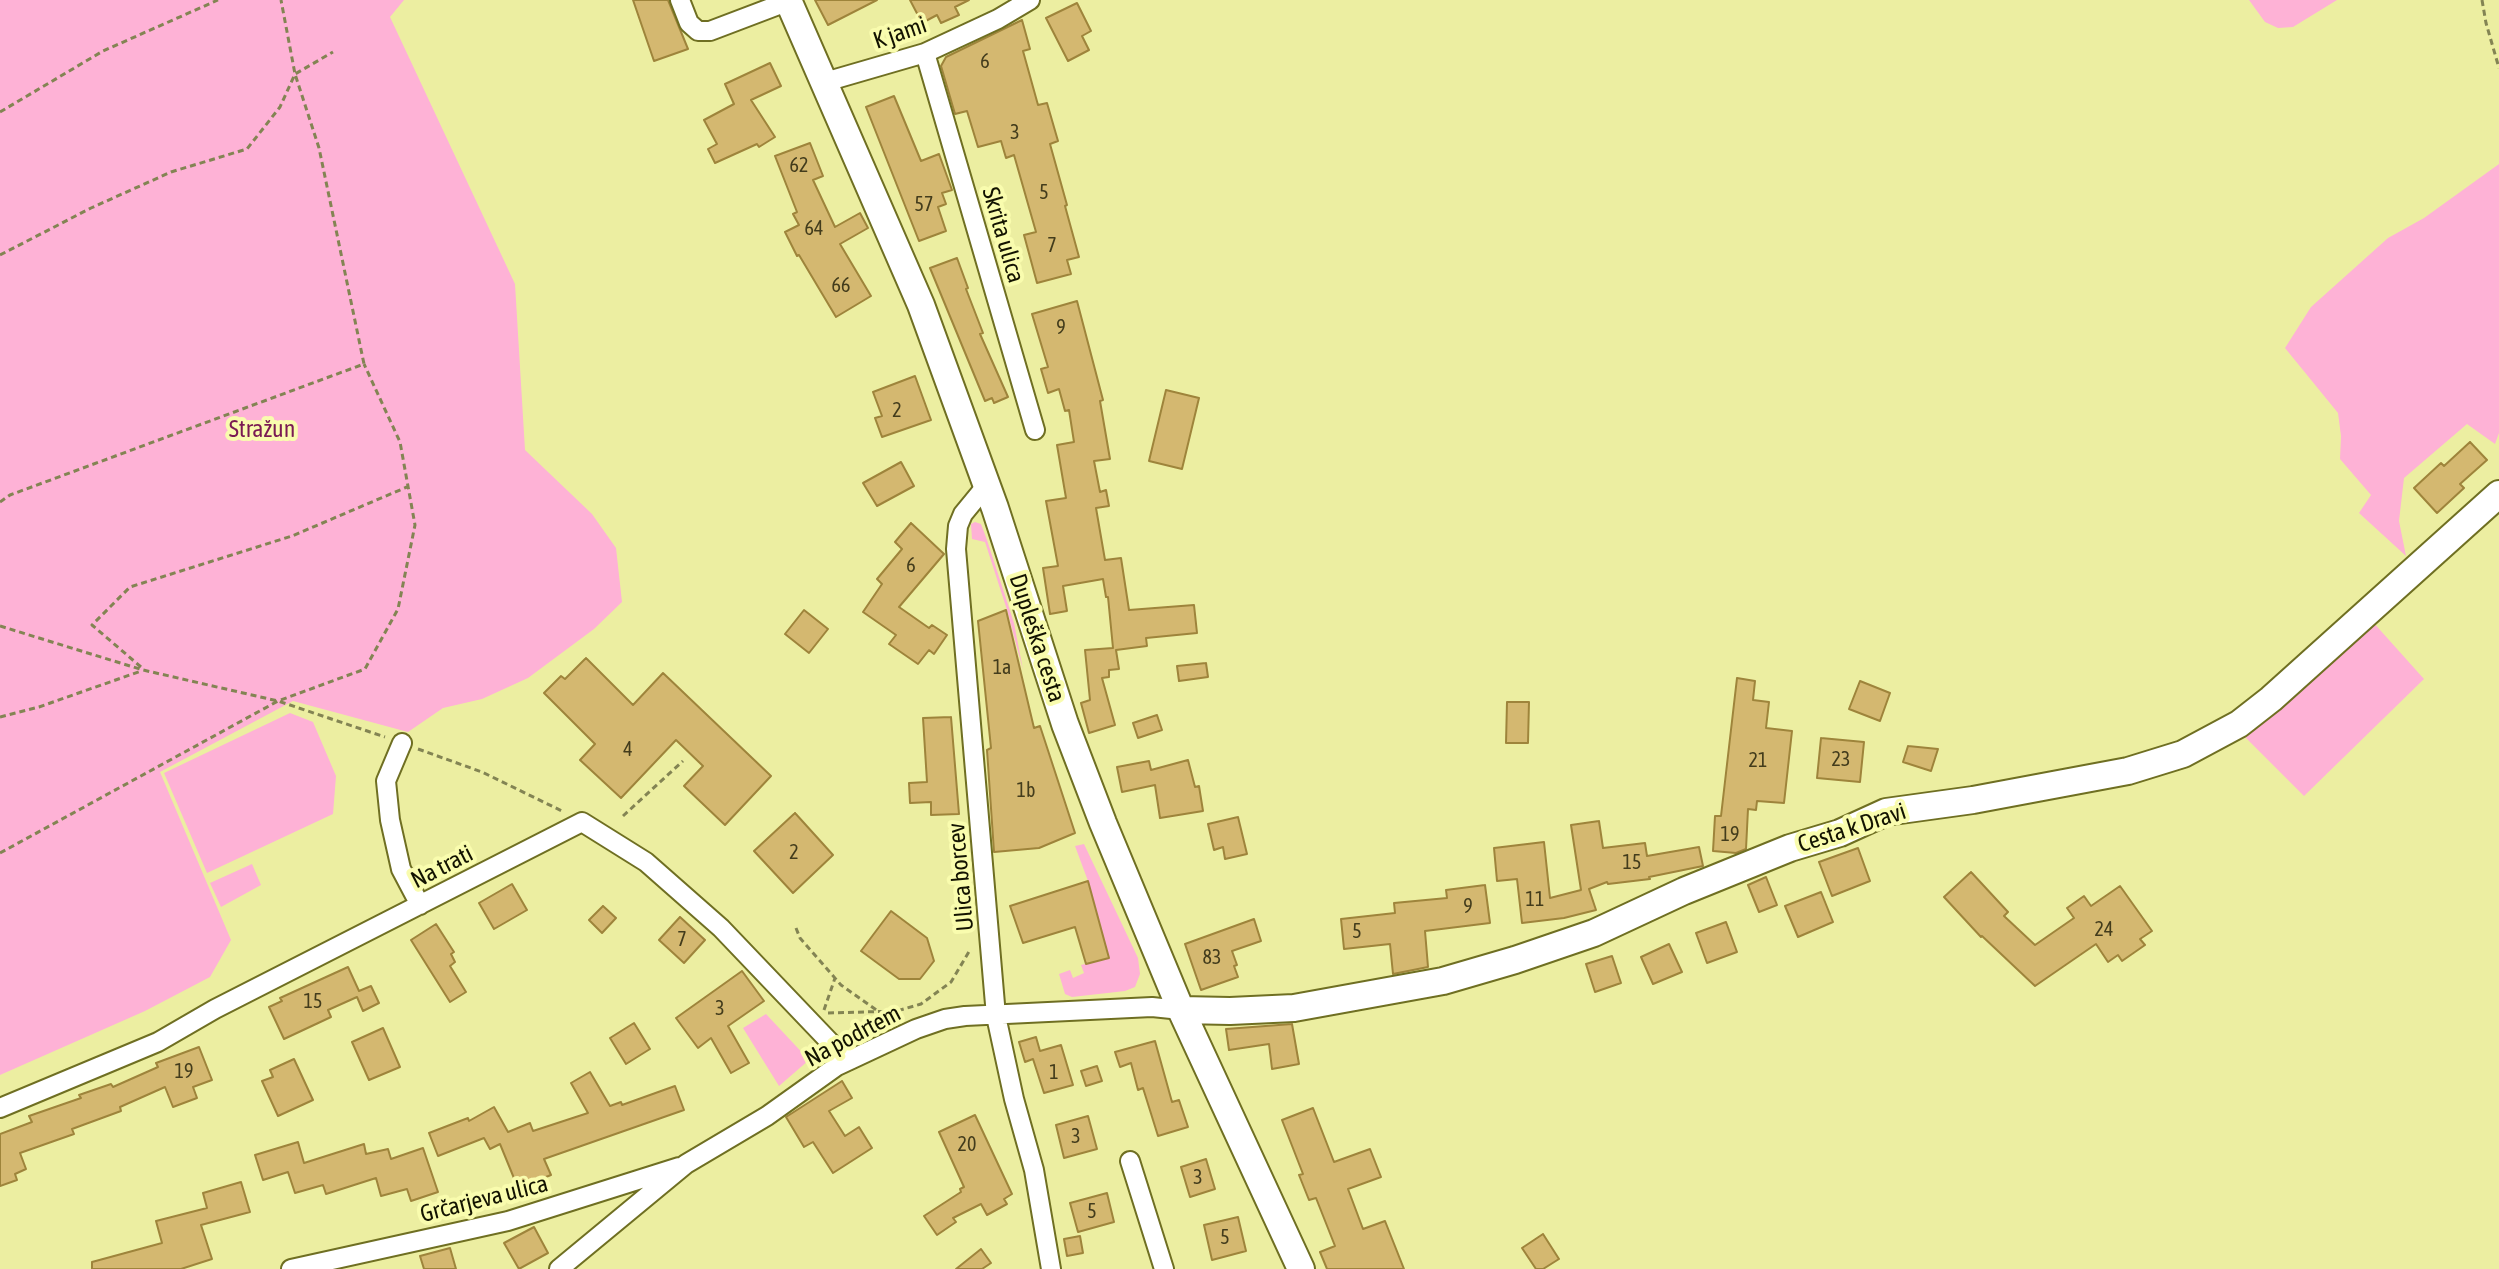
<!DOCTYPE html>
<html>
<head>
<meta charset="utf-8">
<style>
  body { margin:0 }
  canvas { display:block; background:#eceea1 }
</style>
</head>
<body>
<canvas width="2499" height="1269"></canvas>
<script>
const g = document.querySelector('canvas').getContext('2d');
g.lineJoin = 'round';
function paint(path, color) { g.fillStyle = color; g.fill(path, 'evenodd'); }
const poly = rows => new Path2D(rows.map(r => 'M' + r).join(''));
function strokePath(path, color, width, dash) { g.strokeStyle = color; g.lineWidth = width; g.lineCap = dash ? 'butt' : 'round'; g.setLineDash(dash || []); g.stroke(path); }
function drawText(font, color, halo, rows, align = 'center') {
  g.font = font + ' "Asap Condensed",sans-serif'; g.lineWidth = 8; g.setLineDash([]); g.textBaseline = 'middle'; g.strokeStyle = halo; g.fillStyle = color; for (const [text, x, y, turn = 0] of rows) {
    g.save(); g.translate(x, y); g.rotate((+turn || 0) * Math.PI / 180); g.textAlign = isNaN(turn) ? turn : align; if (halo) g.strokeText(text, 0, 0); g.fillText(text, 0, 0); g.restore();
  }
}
paint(poly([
  [0,0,404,0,390,17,515,284,525,450,592,514,616,548,622,602,594,629,528,678,482,699,443,708,408,732,293,701,160,772,231,940,210,977,145,1011,0,1075],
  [2249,0,2337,0,2293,27,2278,28,2265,22],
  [2499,164,2499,433,2495,444,2467,424,2404,478,2399,521,2406,556,2359,513,2371,495,2340,459,2341,436,2338,413,2285,348,2311,307,2388,238,2424,218],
  [975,522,981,524,987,540,1014,623,1023,670,1007,610,985,542,972,539,971,524],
  [2372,621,2424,679,2304,796,2240,732],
  [290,713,313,722,336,776,333,814,207,873,164,773],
  [1084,844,1138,958,1140,974,1135,987,1125,991,1072,997,1065,994,1059,974,1070,970,1073,978,1084,973,1081,965,1109,958,1088,881,1075,846],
  [252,864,261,885,221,907,210,883],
  [766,1014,809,1060,779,1086,743,1028]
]), '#feb2d6');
const building = poly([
  [633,0,668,0,688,49,654,61,633,0],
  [815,0,877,0,828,25,815,0],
  [910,0,969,0,955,7,959,15,941,23,937,15,922,23,910,0],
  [1077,3,1091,31,1082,36,1089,50,1068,61,1046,18,1077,3],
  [1022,20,1030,49,1023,51,1038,105,1047,103,1058,141,1050,144,1067,205,1065,206,1079,257,1067,260,1071,274,1037,283,1024,235,1036,232,1014,155,1006,158,1001,141,978,147,967,111,955,114,941,66,946,57,1022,20],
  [770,63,781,86,751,100,775,137,759,147,757,144,715,163,708,149,717,144,704,120,734,104,725,84,770,63],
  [894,96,921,161,939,154,952,190,942,193,946,204,938,207,946,231,919,241,866,107,894,96],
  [810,143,823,176,813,180,835,227,860,213,868,228,840,244,871,296,836,317,799,255,797,256,785,232,799,225,793,214,797,212,775,156,810,143],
  [957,258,968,288,966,289,983,333,980,334,1008,397,994,403,992,398,985,401,930,268,957,258],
  [1077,301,1103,400,1100,401,1110,459,1094,461,1100,492,1106,490,1109,506,1096,508,1105,560,1121,558,1129,610,1194,605,1197,633,1146,638,1147,646,1116,650,1119,669,1109,670,1109,677,1102,678,1115,725,1089,733,1081,703,1090,700,1085,650,1113,648,1108,597,1106,597,1103,579,1063,586,1067,611,1050,614,1043,568,1058,566,1046,501,1066,498,1057,445,1074,442,1069,410,1065,411,1059,389,1048,393,1041,369,1048,367,1032,314,1077,301],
  [915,376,931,420,882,437,875,418,882,416,873,392,915,376],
  [1166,390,1199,398,1182,469,1149,461,1166,390],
  [2470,442,2487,460,2460,484,2464,488,2437,513,2414,488,2441,463,2444,466,2470,442],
  [901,462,914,486,877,506,863,483,901,462],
  [911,523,944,554,899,607,929,628,932,625,947,635,934,654,929,650,918,664,889,644,896,635,863,612,882,584,877,579,902,549,895,542,911,523],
  [804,610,828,629,809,653,785,634,804,610],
  [1006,610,1034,728,1040,726,1075,833,1039,848,994,852,987,750,991,748,978,621,1006,610],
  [586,658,633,705,663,673,771,776,725,825,684,786,703,766,676,740,621,798,580,760,595,744,544,693,561,676,565,679,586,658],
  [1206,663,1208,677,1179,681,1177,666,1206,663],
  [1737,678,1755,681,1753,700,1769,702,1766,728,1792,731,1784,803,1757,801,1756,810,1748,809,1746,849,1736,853,1713,851,1715,816,1721,816,1737,678],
  [1860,681,1890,693,1880,721,1849,709,1860,681],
  [1507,702,1529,702,1528,743,1506,743,1507,702],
  [1157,715,1162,730,1138,738,1133,723,1157,715],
  [951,717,959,814,931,815,931,802,910,803,909,783,927,782,923,718,951,717],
  [1821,738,1864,742,1860,782,1817,778,1821,738],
  [1908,746,1938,749,1931,771,1903,762,1908,746],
  [1188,760,1195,787,1199,786,1203,811,1160,818,1155,785,1122,792,1117,767,1149,761,1151,770,1188,760],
  [795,813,833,855,793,893,754,851,795,813],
  [1238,817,1247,854,1225,859,1223,847,1214,850,1208,824,1238,817],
  [1599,821,1603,848,1645,843,1647,856,1699,847,1703,866,1649,877,1650,879,1608,884,1607,882,1589,889,1596,910,1564,918,1522,923,1517,879,1497,881,1494,848,1544,842,1550,898,1581,890,1571,825,1599,821],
  [1858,848,1870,881,1832,896,1819,862,1858,848],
  [1971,872,2008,912,2004,916,2035,945,2074,918,2067,908,2084,896,2091,906,2120,886,2152,931,2140,939,2145,945,2122,961,2118,955,2108,962,2096,944,2035,986,1982,936,1981,937,1944,897,1971,872],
  [1766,877,1777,905,1759,912,1748,885,1766,877],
  [1088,881,1109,958,1086,964,1075,927,1023,943,1010,906,1088,881],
  [512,884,527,910,494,929,479,903,512,884],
  [1485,885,1490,923,1425,931,1428,967,1393,974,1390,944,1344,949,1341,919,1395,913,1394,903,1447,898,1446,890,1485,885],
  [1821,892,1833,922,1798,937,1785,906,1821,892],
  [603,906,616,918,602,933,589,920,603,906],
  [891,911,927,938,934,961,920,979,899,979,861,951,891,911],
  [680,917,705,940,684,963,659,940,680,917],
  [1254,919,1261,941,1232,951,1237,965,1234,966,1238,977,1201,990,1185,944,1254,919],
  [1726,922,1737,952,1707,963,1696,933,1726,922],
  [436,924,454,952,451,954,455,962,450,966,466,992,450,1002,411,940,436,924],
  [1669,944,1682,972,1653,984,1641,957,1669,944],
  [1612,956,1621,983,1595,992,1586,964,1612,956],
  [348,967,359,991,371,986,379,1003,363,1011,357,997,328,1010,331,1017,284,1039,269,1007,282,1001,280,998,348,967],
  [742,971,764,1001,728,1026,749,1063,731,1073,711,1038,698,1048,676,1018,742,971],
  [634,1023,650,1049,626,1064,610,1038,634,1023],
  [1292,1024,1299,1064,1272,1069,1269,1044,1229,1050,1226,1029,1292,1024],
  [383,1028,400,1067,369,1080,352,1042,383,1028],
  [1036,1037,1040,1051,1061,1045,1073,1085,1044,1093,1033,1059,1025,1062,1019,1042,1036,1037],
  [1155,1041,1172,1102,1179,1100,1188,1127,1158,1136,1143,1088,1138,1090,1131,1063,1120,1067,1115,1052,1155,1041],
  [199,1047,212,1080,193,1087,197,1098,173,1107,165,1087,120,1107,121,1111,72,1129,74,1134,20,1153,26,1169,15,1174,17,1180,0,1186,0,1134,32,1122,29,1116,81,1098,79,1095,111,1084,113,1087,158,1067,156,1063,199,1047],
  [294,1059,313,1100,278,1116,262,1081,273,1077,270,1070,294,1059],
  [1097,1066,1102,1081,1086,1086,1081,1071,1097,1066],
  [590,1072,610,1106,621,1102,622,1105,675,1086,684,1110,544,1159,551,1175,518,1188,500,1144,490,1149,484,1138,438,1156,429,1133,468,1118,469,1121,494,1107,508,1132,530,1123,533,1131,588,1113,571,1083,590,1072],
  [842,1081,852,1098,829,1111,845,1136,859,1127,872,1148,833,1173,813,1142,804,1147,786,1117,842,1081],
  [1313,1108,1334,1162,1370,1149,1381,1177,1348,1189,1363,1229,1385,1221,1404,1269,1327,1269,1320,1252,1335,1246,1316,1198,1309,1200,1299,1175,1303,1174,1282,1120,1313,1108],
  [975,1115,1012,1194,1004,1199,1007,1204,987,1215,981,1204,953,1218,956,1222,937,1235,924,1216,961,1192,960,1189,964,1187,939,1132,975,1115],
  [1088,1116,1097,1149,1064,1158,1056,1125,1088,1116],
  [298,1142,304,1163,364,1144,366,1154,388,1149,391,1159,423,1148,438,1192,411,1201,407,1189,381,1196,376,1178,326,1194,323,1185,295,1193,288,1172,263,1180,255,1155,298,1142],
  [1206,1159,1215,1189,1190,1197,1181,1167,1206,1159],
  [241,1182,250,1212,201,1225,212,1259,181,1269,92,1269,92,1262,162,1243,156,1221,207,1208,203,1193,241,1182],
  [1107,1193,1114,1222,1078,1232,1070,1203,1107,1193],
  [1238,1217,1246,1251,1212,1260,1204,1225,1238,1217],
  [534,1227,548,1253,519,1269,504,1243,534,1227],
  [1543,1234,1559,1259,1543,1269,1536,1269,1522,1248,1543,1234],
  [1080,1236,1083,1253,1067,1256,1064,1239,1080,1236],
  [450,1248,456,1269,424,1269,420,1256,450,1248],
  [981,1249,991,1263,982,1269,956,1269,981,1249]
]);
paint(building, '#d4b870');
strokePath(building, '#9e843b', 2);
const street = poly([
  [680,0,689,23,698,31,710,31,789,1],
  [925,53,1035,430],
  [825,82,925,53,998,19,1030,0],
  [986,486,963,514,958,526,956,549,996,1016,1014,1099,1034,1170,1051,1269],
  [402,743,386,781,390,820,401,869,420,905],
  [0,1108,158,1042,215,1009,582,822,646,862,721,928,848,1061],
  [1130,1161,1164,1269],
  [291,1269,508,1221,679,1167],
  [559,1269,686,1164,767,1116,837,1066,916,1029,945,1019,965,1016,1152,1007,1181,1010]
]);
const secondary = poly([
  [788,0,921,305,995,508,1065,724,1103,823,1181,1010,1301,1269],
  [1181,1010,1230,1011,1294,1008,1443,981,1515,960,1594,933,1684,891,1790,848,1840,833,1886,812,1973,800,2128,771,2183,754,2239,724,2271,699,2499,494]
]);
strokePath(street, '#6f6f22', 22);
strokePath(secondary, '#6f6f22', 30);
strokePath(poly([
  [2482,0,2486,23,2499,68],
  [0,112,103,51,218,0],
  [0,255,91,208,171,172,247,149,280,107,295,74,333,52],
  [0,502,10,495,364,364,319,148,295,74,281,0],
  [0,626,143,670,278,701,385,737],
  [141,667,92,625,130,587,292,536,407,487],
  [0,717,39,707,141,671],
  [418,749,482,772,562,811],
  [623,816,683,761],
  [0,853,278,701,365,669,398,609,415,525,400,442,364,364],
  [796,928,800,938,841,985,892,1021],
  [824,1010,835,978],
  [828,1013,897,1011,921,1004,951,982,970,950]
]), '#838453', 3, [6, 4]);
strokePath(street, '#fff', 18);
strokePath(secondary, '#fff', 26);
drawText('20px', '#433c1c', null, [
  ["6",985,62],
  ["3",1015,133],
  ["62",799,166],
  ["5",1044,193],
  ["57",924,205],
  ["64",814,229],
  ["7",1052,246],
  ["66",841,286],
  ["9",1061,328],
  ["2",897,411],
  ["6",911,566],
  ["1a",1002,668],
  ["4",628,750],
  ["23",1841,760],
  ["21",1758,761],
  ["1b",1026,791],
  ["19",1730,835],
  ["2",794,853],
  ["15",1632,863],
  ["11",1535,900],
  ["9",1468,907],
  ["24",2104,930],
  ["5",1357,932],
  ["7",682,940],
  ["83",1212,958],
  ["15",313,1002],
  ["3",720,1009],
  ["19",184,1072],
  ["1",1054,1073],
  ["3",1076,1137],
  ["20",967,1145],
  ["3",1198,1178],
  ["5",1092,1212],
  ["5",1225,1238]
]);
drawText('24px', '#131300', '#f9fcae', [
  ["K jami",900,33,-19],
  ["Skrita ulica",1003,235,74],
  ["Dupleška cesta",1037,638,72],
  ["Cesta k Dravi",1852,828,-18],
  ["Na trati",442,867,-27],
  ["Ulica borcev",961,877,-95],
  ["Na podrtem",853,1036,-28],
  ["Grčarjeva ulica",484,1199,-14]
]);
drawText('24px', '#7a1b53', '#f9fcae', [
  ["Stražun",262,429]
]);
</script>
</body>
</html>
